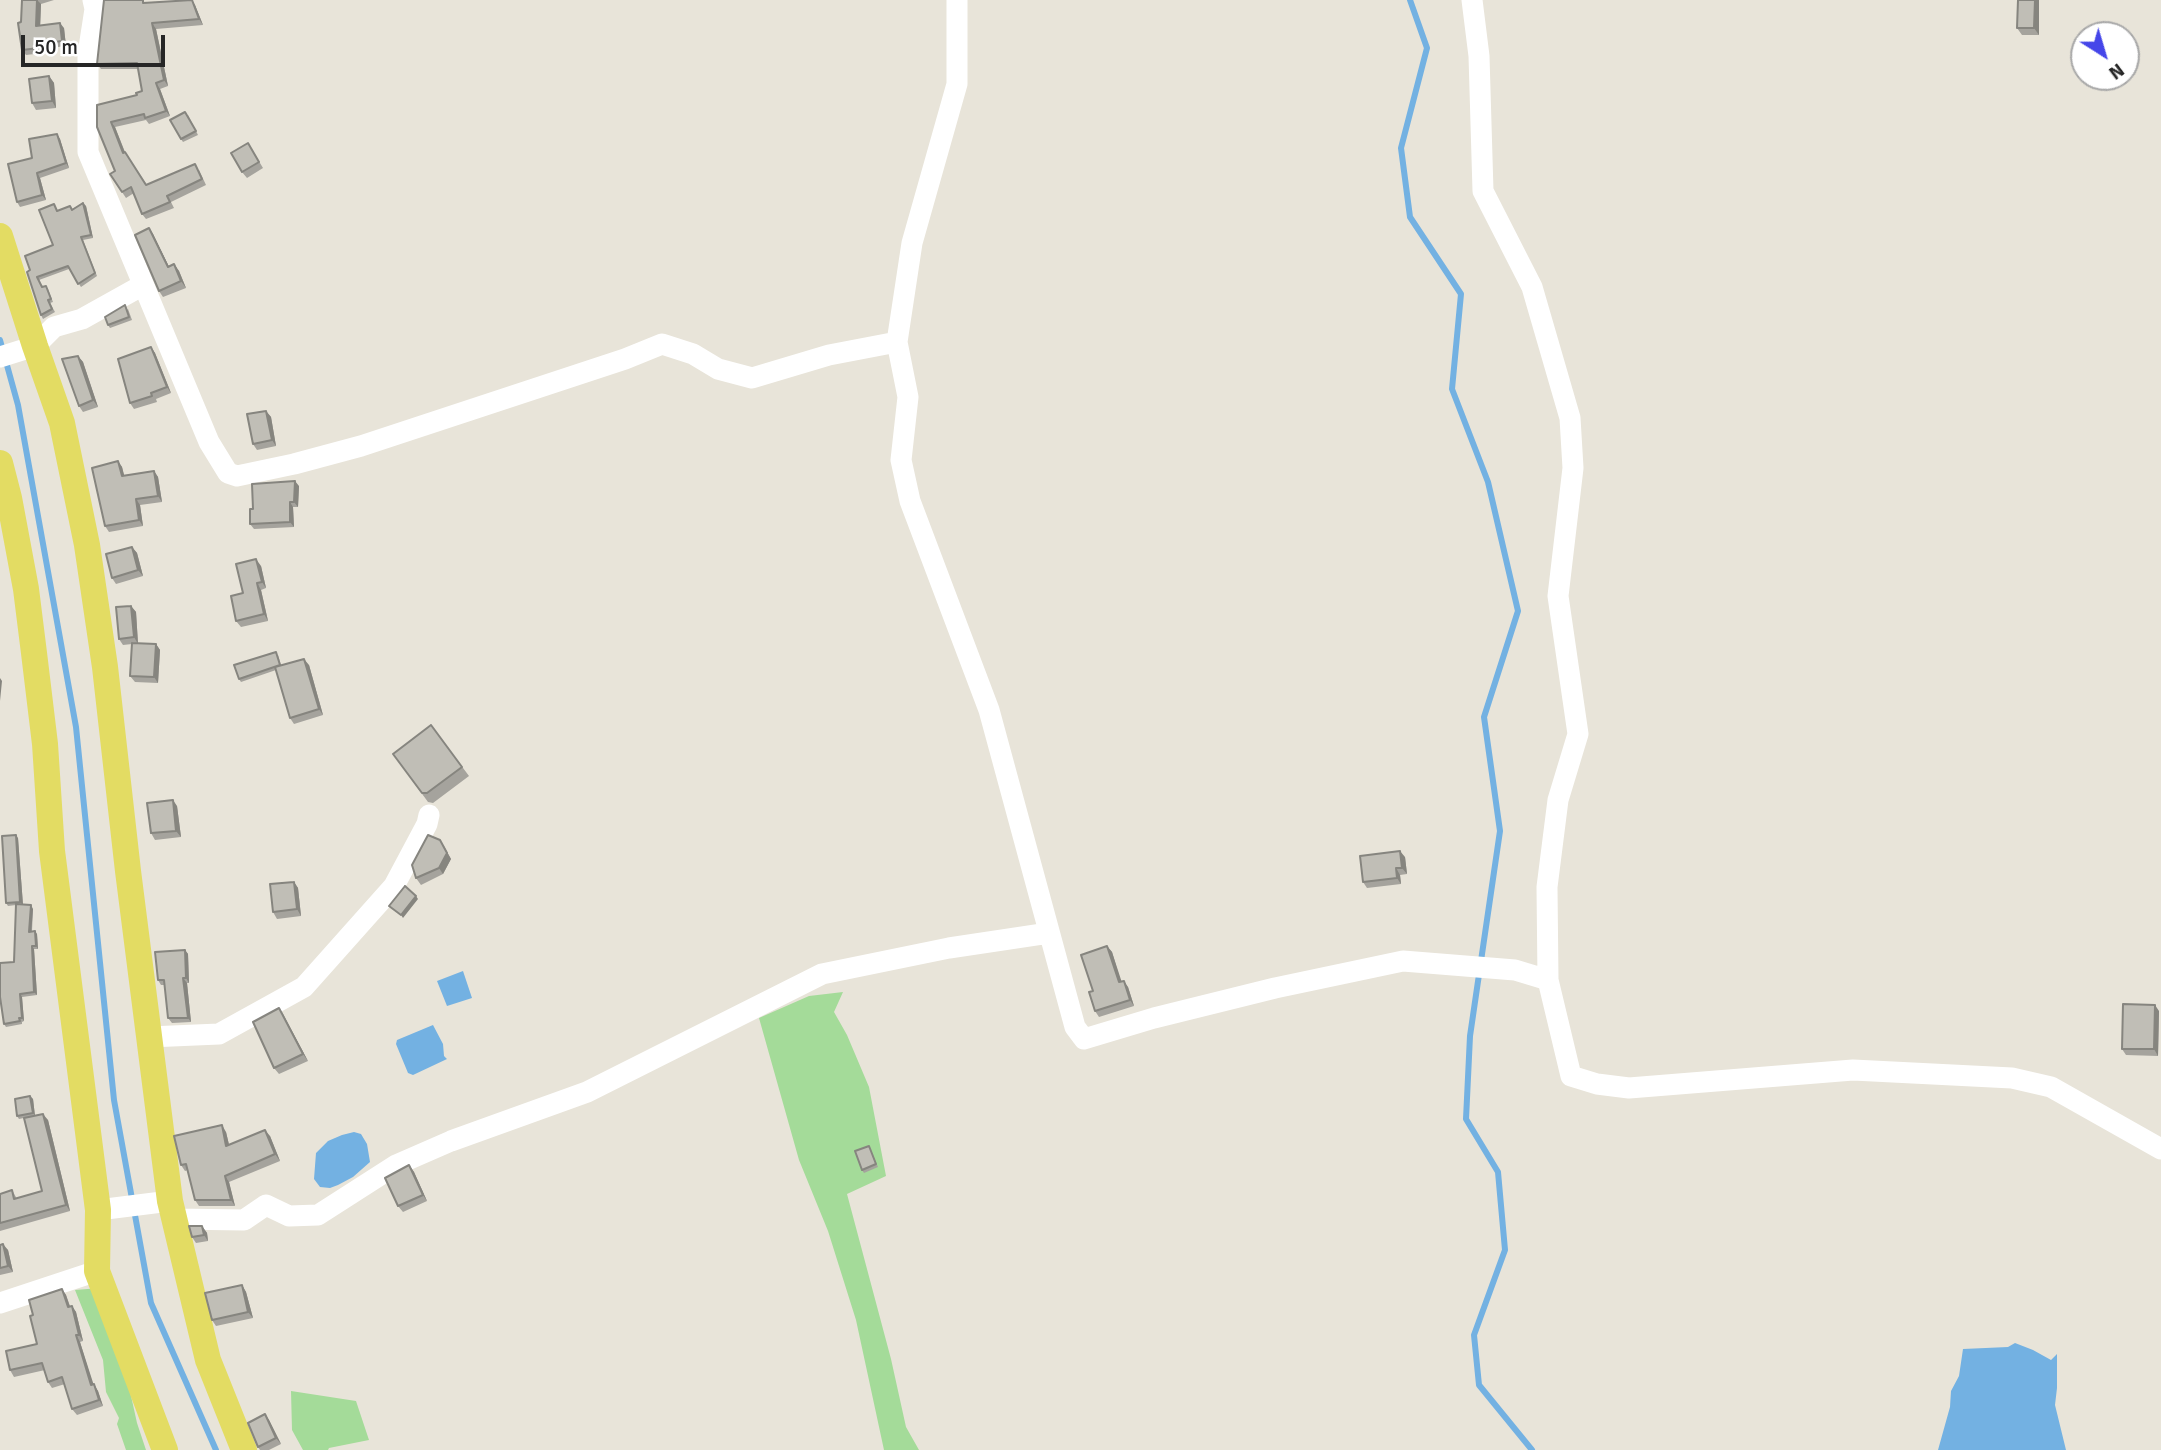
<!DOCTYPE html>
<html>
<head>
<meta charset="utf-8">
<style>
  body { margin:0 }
  #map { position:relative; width:2161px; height:1450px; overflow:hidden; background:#e8e4d9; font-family:Signika,sans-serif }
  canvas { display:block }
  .north { position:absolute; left:2070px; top:21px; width:70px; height:70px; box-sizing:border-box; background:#fff; border:2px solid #a8a8a8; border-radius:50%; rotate:143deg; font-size:19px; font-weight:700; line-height:28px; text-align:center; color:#262626 }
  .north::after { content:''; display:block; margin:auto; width:24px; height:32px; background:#4546e9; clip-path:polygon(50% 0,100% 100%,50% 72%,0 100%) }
  .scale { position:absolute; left:21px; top:35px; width:144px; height:32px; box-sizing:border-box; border:4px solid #262626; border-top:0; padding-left:9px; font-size:21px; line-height:24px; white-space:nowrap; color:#262626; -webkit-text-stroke:5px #fff; paint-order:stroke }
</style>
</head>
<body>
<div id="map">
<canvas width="2161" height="1450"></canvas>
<div class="north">N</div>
<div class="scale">50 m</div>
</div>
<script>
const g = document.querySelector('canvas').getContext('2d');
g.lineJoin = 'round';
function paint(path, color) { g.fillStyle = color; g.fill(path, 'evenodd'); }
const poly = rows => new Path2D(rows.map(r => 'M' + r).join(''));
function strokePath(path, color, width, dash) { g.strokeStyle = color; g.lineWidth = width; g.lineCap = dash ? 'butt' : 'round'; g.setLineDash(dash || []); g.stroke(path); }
paint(poly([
  [843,992,834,1012,847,1035,869,1087,886,1176,847,1194,891,1359,906,1427,919,1450,884,1450,856,1320,828,1231,799,1160,759,1018,809,996],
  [100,1288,124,1364,137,1423,146,1450,126,1450,117,1424,119,1418,106,1392,103,1360,75,1290],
  [291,1391,356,1401,369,1440,329,1448,328,1450,303,1450,292,1430]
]), '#a4db99');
paint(poly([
  [463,971,472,998,447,1006,437,981],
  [433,1025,443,1044,444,1056,447,1059,413,1075,408,1073,396,1044,397,1040],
  [354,1132,361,1134,367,1144,370,1162,353,1177,338,1185,330,1188,320,1187,314,1179,316,1153,328,1141,342,1135],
  [2015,1343,2033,1350,2051,1360,2057,1354,2057,1388,2055,1405,2066,1450,1938,1450,1950,1407,1951,1391,1959,1376,1963,1349,2008,1347]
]), '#73b1e2');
strokePath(poly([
  [1410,0,1427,48,1401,148,1410,217,1461,294,1452,389,1488,482,1518,611,1484,717,1500,831,1470,1036,1466,1119,1498,1172,1505,1250,1474,1335,1479,1385,1532,1450],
  [0,340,18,405,76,727,114,1100,151,1303,216,1450]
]), '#73b1e2', 6);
strokePath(poly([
  [93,0,95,9,88,54,88,152,209,442,228,473,237,476,294,464,361,446,625,359,662,344,693,354,718,369,752,378,829,355,897,342],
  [957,0,957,84,912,243,897,342,908,397,901,460,910,501,989,710,1075,1027,1084,1039,1154,1018,1275,988,1403,961,1515,970,1548,980],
  [1472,0,1479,56,1483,191,1532,287,1570,418,1573,468,1558,596,1578,734,1558,800,1547,887,1548,980,1571,1076,1597,1084,1629,1088,1853,1070,2012,1078,2051,1087,2161,1149],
  [0,357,35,346,54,327,82,319,143,285],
  [149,1037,219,1034,304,987,394,886,427,824,429,815],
  [98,1210,170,1201],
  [175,1219,244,1220,266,1205,289,1216,318,1215,396,1165,451,1141,587,1092,822,974,949,948,1049,933],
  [0,1303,97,1271]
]), '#fff', 21);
strokePath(poly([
  [0,236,35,346,62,423,87,545,105,667,128,871,170,1201,208,1360,244,1450],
  [0,463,9,498,26,589,34,653,45,744,52,851,98,1210,97,1271,165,1450]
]), '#e3dc63', 26);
paint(poly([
  [22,0,54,0,41,4,40,26,64,28,66,46,42,49,43,53,26,55,22,50,21,22],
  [2018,0,2039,0,2039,35,2022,35,2017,28],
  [147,3,195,5,203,25,156,29,168,86,160,89,170,116,149,124,146,120,115,127,125,152,147,185,199,170,206,185,171,202,174,208,146,219,142,214,134,193,126,198,110,174,115,171,97,127,142,91,138,69,101,69,97,64],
  [49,76,54,83,56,108,36,110,32,103],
  [188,115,198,135,183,142,181,139],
  [57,134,60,139,69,168,40,178,46,200,20,207,17,202,32,158],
  [248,143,263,168,247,178,242,172],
  [83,203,86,206,93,238,83,240,97,276,81,287,69,269,39,280,42,287,46,286,48,289,53,302,50,303,55,312,43,319,41,315,30,270,53,245,54,204,58,211,70,206,72,209],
  [149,228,153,234,169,267,174,264,179,271,186,288,163,297,159,291],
  [128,309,132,320,110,328,108,325],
  [151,347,155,353,171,393,156,399,157,402,134,409,130,403],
  [78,356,83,362,98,407,83,412,79,406],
  [266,411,271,417,276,446,257,450,253,444],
  [118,461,122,467,124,476,154,471,158,477,162,502,140,505,143,526,109,532,105,526],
  [299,486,298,507,293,507,294,527,254,529,250,524,253,509],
  [132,547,137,553,143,576,116,584,112,578],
  [261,566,266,588,261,590,268,621,241,627,236,621,243,593],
  [131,606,136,612,138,643,156,644,160,650,158,683,135,682,130,676,132,644,123,645,119,639],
  [278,655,281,665,309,665,323,715,294,724,290,718,276,670,241,682,239,679],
  [431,725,469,776,433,803,428,802,393,754],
  [177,806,181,837,155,840,151,833],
  [18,838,23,905,33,909,32,931,37,934,38,949,34,949,37,995,22,997,24,1021,22,1022,22,1024,6,1027,4,1024,14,962,16,905,8,906,6,903],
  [444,846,451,859,443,874,421,885,416,878],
  [1405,857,1407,874,1400,875,1401,884,1367,888,1363,882],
  [294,882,298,888,301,916,277,919,273,912],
  [1107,946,1112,952,1121,982,1128,987,1134,1006,1099,1017,1095,1011,1093,991],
  [185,950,188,954,189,983,187,983,191,1022,172,1023,168,1018,165,985,161,985,158,980],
  [279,1008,308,1061,279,1074,274,1068],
  [2159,1011,2158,1056,2126,1055,2122,1049],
  [30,1096,33,1099,35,1116,48,1120,70,1211,0,1231,0,1194,12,1190,17,1199,42,1191,33,1116,19,1119,17,1116],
  [226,1132,229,1145,270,1136,280,1161,229,1182,235,1206,199,1206,195,1200,188,1170,185,1171,181,1165],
  [869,1146,878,1167,864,1173,862,1170],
  [409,1165,414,1172,427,1201,403,1212,398,1206],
  [202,1226,207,1233,208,1241,196,1243,192,1237],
  [0,1245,8,1250,13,1272,0,1275],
  [242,1285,246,1292,253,1318,216,1326,212,1320],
  [62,1289,66,1295,70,1306,72,1306,76,1312,83,1341,80,1342,93,1385,98,1391,103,1406,77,1415,72,1409,65,1384,52,1388,48,1382,45,1370,14,1377,10,1370,37,1344,33,1315],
  [265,1414,269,1420,281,1444,269,1450,260,1450,258,1447]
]), '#a5a39d');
paint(poly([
  [37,0,41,4,40,31,36,26],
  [192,0,195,5,203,25,199,19],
  [2035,0,2039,0,2039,35,2034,28],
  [60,23,64,28,66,46,62,41],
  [152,23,156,29,168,86,164,80],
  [49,76,54,83,56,108,52,101],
  [156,83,160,89,170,116,166,111],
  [111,122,115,127,127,158,123,153],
  [57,134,60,139,69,168,66,163],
  [37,173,40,178,46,200,42,195],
  [83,203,86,206,93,238,91,235],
  [149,228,153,234,172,273,168,267],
  [174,264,179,271,186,288,181,281],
  [151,347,155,353,171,393,167,387],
  [78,356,83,362,98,407,93,400],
  [266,411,271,417,276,446,272,440],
  [118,461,122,467,126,482,122,476],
  [154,471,158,477,162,502,158,496],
  [295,481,299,486,298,507,294,502],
  [136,499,140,505,143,526,139,520],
  [290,502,293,507,294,527,290,522],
  [132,547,137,553,143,576,138,570],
  [256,559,261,566,266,588,262,582],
  [257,583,261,590,268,621,264,614],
  [131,606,136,612,138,644,134,637],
  [156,644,160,650,158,683,154,677],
  [304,659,309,665,323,715,319,709],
  [0,678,2,681,0,701],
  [173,800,177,806,181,837,176,831],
  [16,835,18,838,23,905,20,902],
  [440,840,451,859,443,874,439,868],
  [1400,851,1405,857,1407,874,1402,868],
  [1396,868,1400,875,1401,884,1397,878],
  [294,882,298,888,301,916,297,909],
  [416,896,418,899,403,918,401,915],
  [31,905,33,909,31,935,29,932],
  [35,931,37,934,38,949,36,946],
  [32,946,34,949,37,995,34,992],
  [1107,946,1112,952,1124,989,1119,982],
  [185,950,188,954,189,983,186,978],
  [183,978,187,983,191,1022,188,1018],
  [1124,981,1128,987,1134,1006,1130,1000],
  [20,994,22,997,24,1021,22,1018],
  [2155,1005,2159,1011,2158,1056,2154,1049],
  [279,1008,283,1014,308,1061,303,1054],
  [30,1096,33,1099,35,1116,33,1113],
  [43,1114,48,1120,70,1211,66,1205],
  [222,1125,226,1132,231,1153,226,1146],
  [265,1130,270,1136,280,1161,275,1154],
  [409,1165,414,1172,427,1201,423,1195],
  [225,1176,229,1182,235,1206,231,1200],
  [202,1226,207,1233,208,1241,204,1235],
  [3,1244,8,1250,13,1272,8,1266],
  [242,1285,246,1292,253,1318,248,1312],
  [62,1289,66,1295,72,1313,68,1307],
  [72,1306,76,1312,83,1341,79,1335],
  [76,1335,80,1342,96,1392,91,1385],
  [94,1384,98,1391,103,1406,99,1400],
  [265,1414,269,1420,281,1444,276,1438]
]), '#86857f');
const building = poly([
  [22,0,37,0,36,26,60,23,62,41,39,44,39,48,22,50,18,23,21,22,22,0],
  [104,0,143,0,143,3,192,0,199,19,152,23,164,80,156,83,166,111,145,118,144,114,111,122,123,153,125,152,146,185,195,164,202,179,167,196,170,202,142,214,131,187,122,192,110,174,115,171,97,127,97,105,137,95,136,93,142,91,137,63,97,64,104,0],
  [2018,0,2035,0,2034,28,2017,28,2018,0],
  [49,76,52,101,32,103,29,79,49,76],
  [185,112,196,131,181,139,170,120,185,112],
  [57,134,66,163,37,173,42,195,17,202,8,164,32,158,29,139,57,134],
  [248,143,259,162,242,172,231,153,248,143],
  [83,203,91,235,81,237,95,273,78,284,68,266,37,277,42,287,46,286,51,299,48,300,52,309,41,315,27,272,30,270,25,256,53,245,39,210,54,204,57,211,70,206,72,210,83,203],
  [149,228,168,267,174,264,181,281,159,291,135,235,149,228],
  [125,305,129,317,108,325,105,317,125,305],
  [151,347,167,387,151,393,152,396,130,403,118,359,151,347],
  [78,356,93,400,79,406,62,359,78,356],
  [266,411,272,440,253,444,247,414,266,411],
  [118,461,122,476,154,471,158,496,136,499,139,520,105,526,92,468,118,461],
  [295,481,294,502,290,502,290,522,250,524,250,509,253,509,252,484,295,481],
  [132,547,138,570,112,578,106,554,132,547],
  [256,559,262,582,257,583,264,614,236,621,231,596,243,593,236,564,256,559],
  [131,606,134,637,119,639,116,607,131,606],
  [132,643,156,644,154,677,130,676,132,643],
  [276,652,280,665,239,679,234,665,276,652],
  [304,659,319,709,290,718,275,667,304,659],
  [431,725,462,767,427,793,422,793,393,754,431,725],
  [173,800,176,831,151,833,147,803,173,800],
  [16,835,20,902,6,903,2,836,16,835],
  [428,835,440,840,447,853,439,868,416,878,412,865,428,835],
  [1400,851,1402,868,1396,868,1397,878,1363,882,1360,856,1400,851],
  [294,882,297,909,273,912,270,884,294,882],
  [405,886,416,896,401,915,389,906,405,886],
  [16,904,31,905,29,932,35,931,36,946,32,946,34,992,20,994,22,1018,19,1018,20,1021,4,1024,0,997,0,963,14,962,16,904],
  [1107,946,1119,982,1124,981,1130,1000,1095,1011,1089,992,1093,991,1081,955,1107,946],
  [185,950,186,978,183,978,188,1018,168,1018,164,980,158,980,155,952,185,950],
  [2123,1004,2155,1005,2154,1049,2122,1049,2123,1004],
  [279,1008,303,1054,274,1068,253,1022,279,1008],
  [30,1096,33,1113,17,1116,15,1099,30,1096],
  [43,1114,66,1205,0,1223,0,1194,12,1190,14,1199,42,1191,24,1118,43,1114],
  [222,1125,226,1146,265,1130,275,1154,225,1176,231,1200,195,1200,186,1164,181,1165,174,1136,222,1125],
  [869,1146,876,1164,862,1170,855,1151,869,1146],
  [409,1165,423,1195,398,1206,385,1178,409,1165],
  [189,1226,202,1226,204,1235,192,1237,189,1226],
  [3,1244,8,1266,0,1268,0,1245,3,1244],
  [242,1285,248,1312,212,1320,205,1293,242,1285],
  [62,1289,68,1307,72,1306,79,1335,76,1335,91,1385,94,1384,99,1400,72,1409,62,1377,48,1382,42,1363,10,1370,6,1351,37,1344,30,1316,33,1315,29,1300,62,1289],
  [265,1414,276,1438,258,1447,248,1423,265,1414]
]);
paint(building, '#c0beb6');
strokePath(building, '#86857f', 2);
</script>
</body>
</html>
